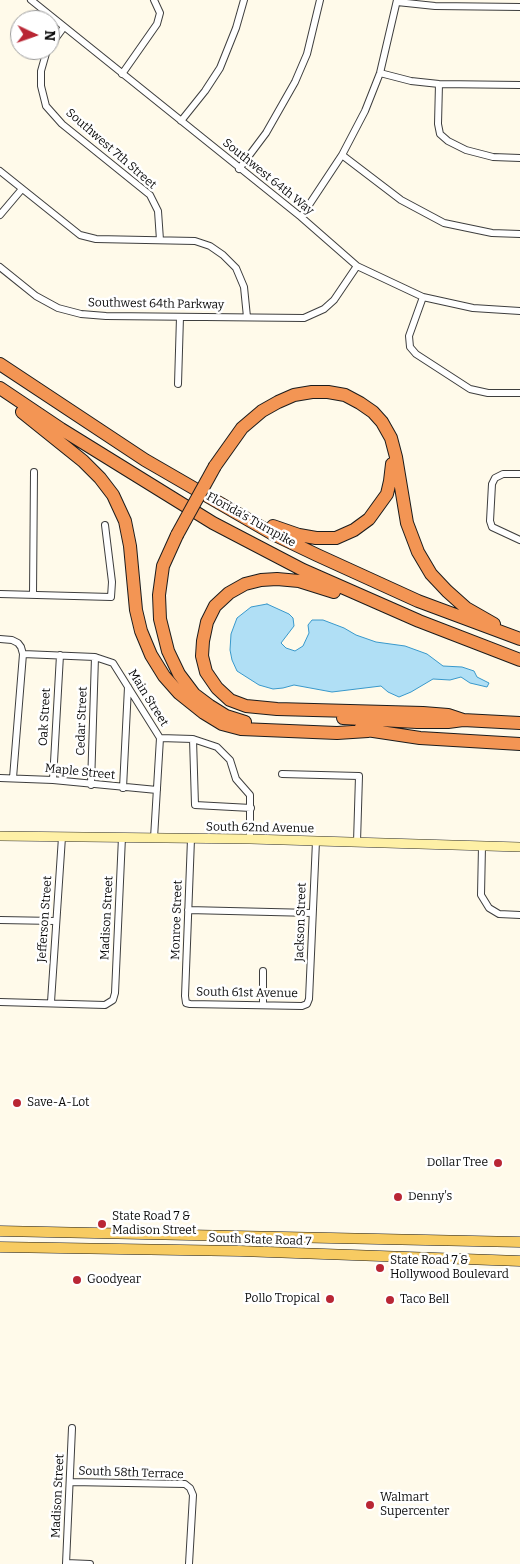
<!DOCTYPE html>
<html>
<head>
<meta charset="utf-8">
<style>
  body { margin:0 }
  #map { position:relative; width:520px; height:1564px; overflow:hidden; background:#fffaea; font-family:Bitter,serif }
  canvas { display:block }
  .north { position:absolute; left:10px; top:10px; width:50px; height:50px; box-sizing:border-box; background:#fff; border:1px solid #9d9d9d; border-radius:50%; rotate:93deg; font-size:14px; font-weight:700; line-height:20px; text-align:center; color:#0b0b0b }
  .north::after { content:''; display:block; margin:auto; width:18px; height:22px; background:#b92634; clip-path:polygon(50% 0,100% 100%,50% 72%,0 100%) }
</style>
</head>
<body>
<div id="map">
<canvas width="520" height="1564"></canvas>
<div class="north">N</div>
</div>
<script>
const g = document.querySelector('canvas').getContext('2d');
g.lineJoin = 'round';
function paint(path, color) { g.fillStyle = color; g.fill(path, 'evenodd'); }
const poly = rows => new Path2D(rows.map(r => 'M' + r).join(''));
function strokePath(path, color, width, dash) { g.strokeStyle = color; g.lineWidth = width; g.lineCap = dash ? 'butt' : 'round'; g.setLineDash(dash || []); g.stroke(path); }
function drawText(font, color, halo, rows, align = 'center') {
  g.font = font + ' Bitter,serif'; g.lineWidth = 5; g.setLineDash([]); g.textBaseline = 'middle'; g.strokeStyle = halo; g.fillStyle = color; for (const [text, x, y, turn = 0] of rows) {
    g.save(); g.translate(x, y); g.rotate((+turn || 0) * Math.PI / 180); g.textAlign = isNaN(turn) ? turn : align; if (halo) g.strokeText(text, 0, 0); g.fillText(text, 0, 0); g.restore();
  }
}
const water = poly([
  [267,604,289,614,293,618,294,626,281,643,286,648,295,651,303,646,309,633,308,625,312,620,323,620,344,628,356,635,376,642,405,646,427,654,443,666,462,667,474,671,477,677,489,683,487,687,470,683,461,677,450,680,433,679,411,692,399,697,388,692,381,686,332,692,294,685,283,688,273,689,259,685,237,671,232,660,230,650,231,634,237,618,251,607,267,604]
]);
paint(water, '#b0dff5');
strokePath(water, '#3898cb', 1);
const street = poly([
  [31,0,301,217,357,266,423,297,473,308,520,311],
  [397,2,435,6,520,7],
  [50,46,64,27],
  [47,50,41,71,41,86,46,106,62,124,150,195,158,211,160,240],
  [380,73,411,81,439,84,520,85],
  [122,74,157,24,160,13,154,0],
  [439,84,438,124,440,134,448,141,466,150,493,157,520,158],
  [181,121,205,91,220,68,236,28,244,0],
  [342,155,401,200,444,223,492,233,520,234],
  [239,169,266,133,295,82,307,54,320,0],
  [0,171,80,235,96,239,195,241,210,246,223,255,236,268,244,287,247,317],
  [0,215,22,189],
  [301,217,342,155,365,111,380,73,397,0],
  [0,267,36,296,58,308,81,314,106,316,304,318,324,309,334,300,357,266],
  [423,297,409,336,410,347,416,354,470,389,488,393,520,393],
  [178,384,180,317],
  [520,474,503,474,495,478,492,484,490,521,492,527,520,540],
  [0,594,111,597,112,582,105,525],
  [33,595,34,472],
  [0,639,12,640,18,643,21,647,23,654,13,778],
  [23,654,95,657,113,663,160,738,154,838],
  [160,738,193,739,217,747,230,760,236,779,250,795,250,839],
  [193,739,195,805,251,808],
  [282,774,359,776,357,842],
  [0,778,53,780,157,790],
  [53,780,60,655],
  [91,785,95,657],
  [123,788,128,687],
  [191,839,185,996,186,1003,190,1004,302,1006,307,1004,309,999,316,841],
  [482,846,481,895,489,908,499,914,520,915],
  [188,910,312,913],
  [0,920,55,921],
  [0,1002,105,1005,113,1000,115,993,122,837],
  [51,1002,62,837],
  [263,1005,263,971],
  [70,1482,185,1484,190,1488,193,1495,189,1564],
  [66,1563,90,1564],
  [66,1564,72,1428]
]);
const secondary = poly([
  [0,836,250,839,520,847]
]);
const primary = poly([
  [0,1231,520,1242],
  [0,1247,240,1251,520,1261]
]);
const highway = poly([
  [0,364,145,460,273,534,317,555,418,601,520,639],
  [0,388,61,429,213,523,303,570,419,621,520,660],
  [22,412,83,461,100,478,113,495,125,521,130,546,136,610,141,631,151,655,164,676,179,693,204,713,222,724,241,729,337,733,368,731],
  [215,466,242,428,262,411,278,402,294,395,312,392,328,392,345,395,360,403,373,412,382,422,391,438,396,457,407,523,418,552,431,574,447,591,466,608,494,624],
  [273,526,299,535,316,538,336,538,354,530,369,519,387,494,390,481,392,464],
  [177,535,163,566,159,595,160,619,168,651,179,674,194,694,210,706,226,716,245,722],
  [334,592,299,581,277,579,261,580,245,584,229,593,215,606,207,622,203,641,202,656,206,672,217,688,230,700,246,706,277,709,423,713,448,715,463,720],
  [343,718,417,722,448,722,463,720,520,723],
  [360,729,420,738,520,744]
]);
strokePath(street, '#3e3e3e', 8);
strokePath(secondary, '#2d2d2d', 10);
strokePath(primary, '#1c1c1c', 11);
strokePath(highway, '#1c1c1c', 14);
strokePath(street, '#fff', 6);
strokePath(secondary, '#fef0a6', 9);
strokePath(primary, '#f7cb62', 10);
strokePath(highway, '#f39554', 12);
const highwayBridge = poly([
  [177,535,215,466]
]);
strokePath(highwayBridge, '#1c1c1c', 14, []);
strokePath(highwayBridge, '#f39554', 12);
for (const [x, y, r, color] of [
  [17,1103,5,"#b92634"],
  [498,1163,5,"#b92634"],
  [398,1197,5,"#b92634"],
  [102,1224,5,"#b92634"],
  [380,1268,5,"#b92634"],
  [77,1280,5,"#b92634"],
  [330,1299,5,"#b92634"],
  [390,1300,5,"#b92634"],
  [370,1505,5,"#b92634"]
]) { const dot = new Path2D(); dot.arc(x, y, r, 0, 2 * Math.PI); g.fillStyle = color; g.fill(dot); strokePath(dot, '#fff', 2); }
drawText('12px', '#0b0b0b', '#fff', [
  ["Southwest 7th Street",111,149,41],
  ["Southwest 64th Way",268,177,39],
  ["Southwest 64th Parkway",156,304,1],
  ["Florida's Turnpike",251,520,29],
  ["Main Street",148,698,58],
  ["Oak Street",45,717,-87],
  ["Cedar Street",82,721,-88],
  ["Maple Street",80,772,6],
  ["South 62nd Avenue",260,828,1],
  ["Madison Street",107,918,-87],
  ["Jefferson Street",45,919,-86],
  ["Monroe Street",177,920,-88],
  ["Jackson Street",301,922,-88],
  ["South 61st Avenue",247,993,1],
  ["South State Road 7",260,1240,2],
  ["South 58th Terrace",131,1473,2],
  ["Madison Street",58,1496,-87]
]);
drawText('12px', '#0b0b0b', '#fff', [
  ["Save-A-Lot",27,1103],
  ["Dollar Tree",488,1163,"right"],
  ["Denny's",408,1197],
  ["State Road 7 &",112,1217],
  ["Madison Street",112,1231],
  ["State Road 7 &",390,1261],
  ["Hollywood Boulevard",390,1275],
  ["Goodyear",87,1280],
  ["Pollo Tropical",320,1299,"right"],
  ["Taco Bell",400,1300],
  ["Walmart",380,1498],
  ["Supercenter",380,1512]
], 'left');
</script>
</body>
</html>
